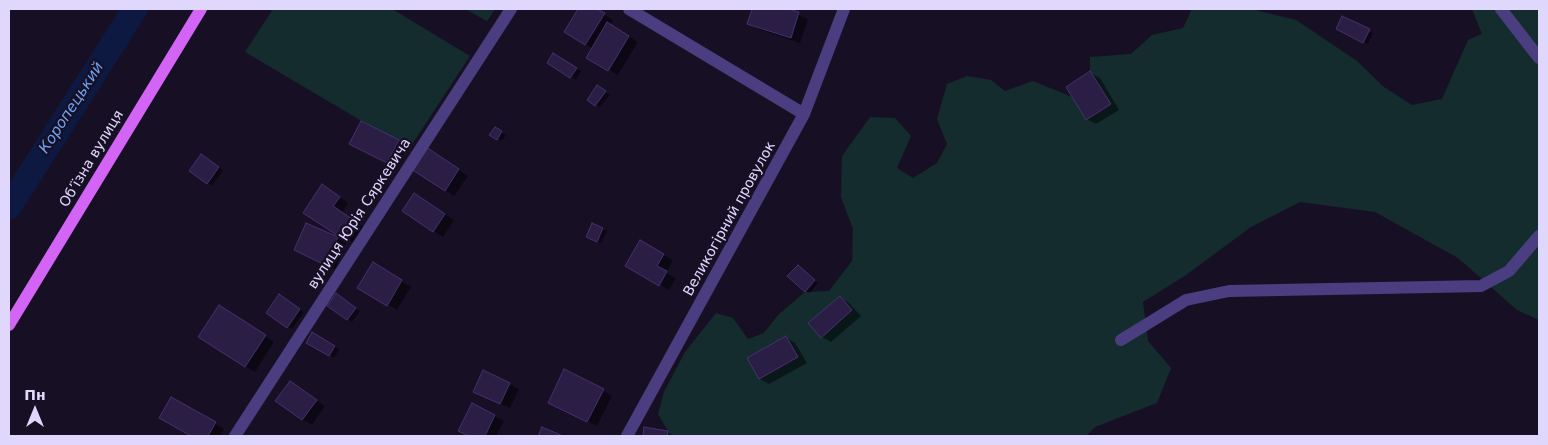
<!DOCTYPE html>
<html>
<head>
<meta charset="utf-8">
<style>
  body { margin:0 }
  #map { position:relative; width:1548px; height:445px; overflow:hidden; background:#171025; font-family:"DejaVu Sans",sans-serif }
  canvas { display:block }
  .frame { position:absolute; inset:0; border:10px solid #e0d7fd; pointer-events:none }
  .north { position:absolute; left:10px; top:385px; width:50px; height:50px; -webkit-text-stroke:4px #171025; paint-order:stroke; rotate:0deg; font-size:14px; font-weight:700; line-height:20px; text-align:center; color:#e0d7fd }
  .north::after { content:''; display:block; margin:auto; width:18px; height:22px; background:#e0d7fd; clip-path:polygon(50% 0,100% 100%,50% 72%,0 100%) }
</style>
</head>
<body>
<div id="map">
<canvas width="1548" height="445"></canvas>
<div class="frame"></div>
<div class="north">Пн</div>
</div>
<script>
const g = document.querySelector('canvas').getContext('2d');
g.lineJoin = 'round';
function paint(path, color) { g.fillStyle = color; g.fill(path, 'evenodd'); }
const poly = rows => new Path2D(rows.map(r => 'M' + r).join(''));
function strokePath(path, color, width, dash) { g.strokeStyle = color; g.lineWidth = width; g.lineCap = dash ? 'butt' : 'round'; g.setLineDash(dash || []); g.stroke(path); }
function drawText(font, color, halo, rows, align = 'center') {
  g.font = font + ' "DejaVu Sans",sans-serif'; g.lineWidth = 4.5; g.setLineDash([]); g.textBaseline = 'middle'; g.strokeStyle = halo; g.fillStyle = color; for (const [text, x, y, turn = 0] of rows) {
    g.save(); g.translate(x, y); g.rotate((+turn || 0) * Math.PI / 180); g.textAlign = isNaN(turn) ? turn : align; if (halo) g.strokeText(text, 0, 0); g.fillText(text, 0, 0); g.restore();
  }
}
paint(poly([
  [273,9,392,9,470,56,409,149,245,52],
  [465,9,495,9,487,21],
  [1192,9,1251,9,1296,20,1357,61,1384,87,1412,105,1442,99,1468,40,1482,34,1472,9,1539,9,1539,320,1517,310,1458,258,1375,212,1300,202,1251,227,1186,275,1143,302,1148,341,1171,368,1157,403,1095,427,1086,436,667,436,668,431,658,414,664,392,685,352,716,313,733,318,748,339,764,333,778,315,805,292,829,291,852,261,853,229,841,197,842,156,870,117,895,118,911,136,897,168,913,178,937,163,947,144,937,119,947,84,967,76,991,80,1005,91,1033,81,1072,97,1086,119,1111,104,1090,71,1090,57,1131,54,1152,35,1183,28]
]), '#142c2e');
paint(poly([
  [580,9,596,9,613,20,610,25,638,42,618,75,588,58,593,49,565,31],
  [754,9,783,9,808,19,800,43,758,29,749,24],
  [1369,31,1373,33,1368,44,1342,32],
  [554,54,581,71,576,80,548,62],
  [1090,73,1100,78,1119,110,1096,124,1087,119],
  [602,89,610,95,600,107,588,99],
  [495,128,506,135,502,141,491,135],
  [398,141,408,146,397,167,360,149],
  [435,154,468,176,454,196,445,190],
  [206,158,223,170,212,186,191,171],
  [331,191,348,203,342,213,367,229,356,245,305,212],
  [423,200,454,220,443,237,403,211],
  [602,229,607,231,601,243,592,239],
  [337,238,346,243,335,269,304,255],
  [641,242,673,260,666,273,676,278,669,290,627,266],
  [373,264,411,287,397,310,359,287],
  [802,269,818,283,810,293,805,291],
  [341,297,360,311,352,322,329,306],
  [840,297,849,303,861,316,831,342,822,337],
  [284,299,304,312,292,329,288,327],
  [228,312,274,342,255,372,245,366],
  [313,334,339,349,334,358,308,342],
  [786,337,795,343,807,363,769,384,760,379],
  [291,382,325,406,312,425,302,419],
  [509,384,519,389,510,408,484,396],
  [603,390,612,396,597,426,559,408],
  [171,398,224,429,220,436,193,436,160,418],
  [473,405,504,421,496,436,470,436,460,430],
  [645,428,667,432,675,436,644,436]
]), '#0007');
strokePath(poly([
  [9,207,135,9]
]), '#0d1941', 25);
const building = poly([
  [578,9,597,9,605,13,585,45,564,32,578,9],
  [752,9,788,9,799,12,791,38,747,24,752,9],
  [1342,16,1370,29,1363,43,1336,29,1342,16],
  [607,22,629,36,608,71,586,58,607,22],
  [553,53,577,68,570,78,547,63,553,53],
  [1090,71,1111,104,1086,120,1066,87,1090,71],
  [597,85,606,91,595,106,587,100,597,85],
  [361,121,399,140,387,163,349,144,361,121],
  [495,127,502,131,497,140,489,135,495,127],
  [426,147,459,169,445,191,411,169,426,147],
  [201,154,219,167,207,184,189,171,201,154],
  [322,184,340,197,333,206,358,223,346,241,303,213,322,184],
  [414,193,445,214,433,232,402,211,414,193],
  [306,223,338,237,325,265,294,250,306,223],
  [592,223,603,228,597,242,586,237,592,223],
  [640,240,664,254,657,266,667,271,659,286,625,266,640,240],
  [373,262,402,280,387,306,357,288,373,262],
  [798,265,815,280,805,292,787,276,798,265],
  [336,293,356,308,347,320,327,306,336,293],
  [279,294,300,309,287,328,266,313,279,294],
  [840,296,852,310,821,338,808,323,840,296],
  [219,305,266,335,245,367,198,337,219,305],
  [312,332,335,346,329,356,306,343,312,332],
  [786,336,798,357,759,379,747,358,786,336],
  [564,369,604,389,587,422,548,403,564,369],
  [483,370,510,383,500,404,473,392,483,370],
  [290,381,317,400,302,420,275,401,290,381],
  [171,397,216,422,208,436,191,436,159,418,171,397],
  [472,403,495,415,485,436,469,436,458,431,472,403],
  [542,427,563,436,538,436,542,427],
  [644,427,668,431,667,436,643,436,644,427]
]);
paint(building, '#2b1e45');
strokePath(building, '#45316f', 1);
strokePath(poly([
  [629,9,804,114],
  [1501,9,1539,58],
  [1121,340,1186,300,1229,291,1481,286,1509,271,1539,236],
  [235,436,511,9],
  [627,436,804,114,844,9]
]), '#4a3e81', 12);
strokePath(poly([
  [9,325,201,9]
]), '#d265f6', 12);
drawText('14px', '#e0d7fd', '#171025', [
  ["Обʼїзна вулиця",92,159,-59],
  ["вулиця Юрія Сяркевича",360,214,-57],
  ["Великогірний провулок",730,219,-61]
]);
drawText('italic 15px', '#6ba4f6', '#171025', [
  ["Коропецький",72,108,-57]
]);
</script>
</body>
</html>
